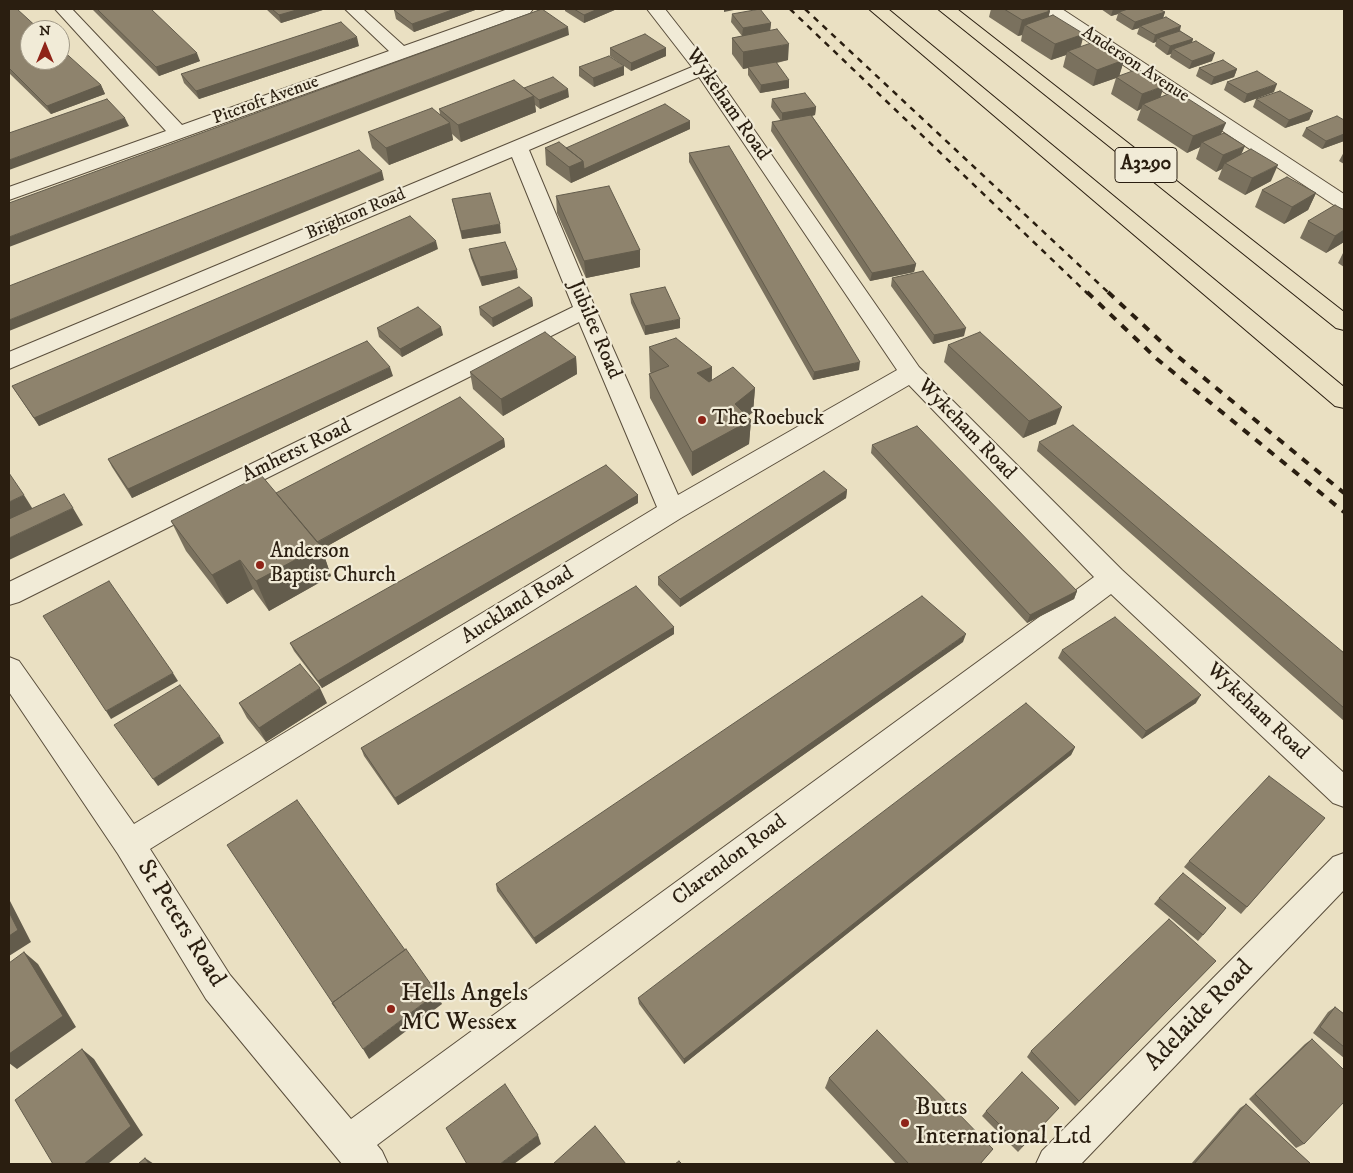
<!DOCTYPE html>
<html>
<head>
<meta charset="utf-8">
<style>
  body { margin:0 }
  #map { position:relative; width:1353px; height:1173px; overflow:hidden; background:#eae0c2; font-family:"IM FELL DW Pica",serif }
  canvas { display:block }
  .frame { position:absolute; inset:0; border:10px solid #2a1e10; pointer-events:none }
  .north { position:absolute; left:20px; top:20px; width:50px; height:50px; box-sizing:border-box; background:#f1ebd7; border:1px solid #a19987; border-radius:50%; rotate:0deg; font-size:14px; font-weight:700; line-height:20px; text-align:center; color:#2a1e10 }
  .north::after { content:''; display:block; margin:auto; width:18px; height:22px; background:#8f2418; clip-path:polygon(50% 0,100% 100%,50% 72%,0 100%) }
</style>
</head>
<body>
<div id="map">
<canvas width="1353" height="1173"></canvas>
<div class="frame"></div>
<div class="north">N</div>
</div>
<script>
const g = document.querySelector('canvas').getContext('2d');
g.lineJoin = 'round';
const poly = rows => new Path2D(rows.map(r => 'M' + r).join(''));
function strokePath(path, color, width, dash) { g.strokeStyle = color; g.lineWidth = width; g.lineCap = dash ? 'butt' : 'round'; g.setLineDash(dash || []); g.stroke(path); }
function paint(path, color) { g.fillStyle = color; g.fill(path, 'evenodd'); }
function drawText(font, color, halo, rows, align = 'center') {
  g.font = font + ' "IM FELL DW Pica",serif'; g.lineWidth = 4.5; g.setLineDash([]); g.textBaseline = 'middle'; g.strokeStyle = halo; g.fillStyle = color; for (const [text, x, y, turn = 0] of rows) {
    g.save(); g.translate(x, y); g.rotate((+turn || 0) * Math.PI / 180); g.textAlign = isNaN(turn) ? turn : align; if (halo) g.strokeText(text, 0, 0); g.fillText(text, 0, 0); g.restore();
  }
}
const street = poly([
  [55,9,72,9,182,125,389,51,345,9,363,9,404,46,508,9,533,9,530,13,9,200,9,187,166,131,55,9],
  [647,9,665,9,709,65,919,367,1122,570,1344,773,1344,807,1333,803,1111,594,377,1145,382,1151,388,1164,342,1164,206,999,118,854,9,692,9,657,19,661,134,824,657,507,579,322,19,602,9,605,9,582,573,307,512,157,9,369,9,352,692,67,647,9],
  [699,77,897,370,678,495,596,310,529,150,699,77],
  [909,385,1094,577,351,1119,230,975,150,849,681,518,909,385],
  [1042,9,1062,9,1344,194,1344,209,1337,207,1045,13,1042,9],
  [1344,853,1344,890,1081,1164,1036,1164,1042,1151,1333,857,1344,853]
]);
const primary = poly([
  [869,9,888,9,1344,387,1344,408,1335,406,869,9],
  [938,9,957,9,1344,312,1344,330,1336,328,938,9]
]);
strokePath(street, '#5a4e3c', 2);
strokePath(primary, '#2a1e10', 2);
paint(street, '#f1ebd7');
paint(primary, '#eae0c2');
strokePath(poly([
  [790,9,1088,294],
  [805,9,1110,294]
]), '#2a1e10', 2.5, [6, 6]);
strokePath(poly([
  [1087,292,1157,359,1344,512],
  [1108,292,1170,350,1344,493]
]), '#2a1e10', 4, [8, 8]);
paint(poly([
  [9,9,101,85,105,94,51,114,9,73],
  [92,9,151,9,200,61,159,76],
  [266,9,326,9,281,23],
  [399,9,478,9,414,32,396,19,394,10],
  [565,9,617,9,584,23,565,11],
  [991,9,1046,9,1050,11,1048,17,1084,34,1081,46,1124,60,1119,76,1161,97,1221,134,1241,154,1271,181,1245,195,1218,179,1222,169,1216,172,1196,159,1200,147,1187,153,1137,120,1141,109,1137,111,1111,94,1116,78,1093,86,1063,67,1066,55,1051,60,1021,41,1022,35,1018,36,989,17],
  [1101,9,1159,9,1165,12,1163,18,1180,31,1193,39,1192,42,1212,61,1189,69,1170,57,1171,54,1167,55,1155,46,1156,42,1153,43,1137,34,1139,28,1132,30,1116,20,1118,14,1111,16],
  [732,14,771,23,770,31,788,60,777,63,789,88,760,93,748,75,748,68,743,69,732,54,732,38,742,36,731,22],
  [359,46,199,99,184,83,181,74],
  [610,48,666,48,666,56,631,71,610,56],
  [579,67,624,75,594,87,579,76],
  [1199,68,1237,69,1234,77,1211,85,1196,76],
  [1227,82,1274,92,1244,103,1224,90],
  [524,88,569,97,540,109,535,105,536,112,461,142,452,134,453,140,389,165,372,148,368,132,440,114,439,109],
  [772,99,816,107,815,115,812,116,916,264,914,272,870,281,771,131,772,122,781,121,771,107],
  [1256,99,1313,111,1309,120,1285,128,1253,107],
  [1344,120,1344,141,1322,149,1302,136,1306,128],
  [690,129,571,183,546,165,545,148,566,148],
  [1344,152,1344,164,1339,161],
  [689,153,859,370,813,380,689,162],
  [1262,190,1316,193,1308,210,1284,224,1255,207],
  [556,196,640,250,640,267,586,278,557,213],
  [452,199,501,233,462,239],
  [1344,210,1344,242,1326,253,1300,238,1308,221],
  [438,249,39,426,12,386],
  [469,249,518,278,482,286,471,258],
  [1344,251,1344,267,1338,263],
  [892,278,964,336,933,344,891,286],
  [630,294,680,328,645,335,631,303],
  [532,298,533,306,493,327,480,315,479,307],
  [377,328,443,335,402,357,379,337],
  [948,345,1056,424,1023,438,944,362],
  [649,347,712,367,712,381,755,388,753,412,747,417,751,420,749,444,692,476,650,398,649,374,651,373,650,372],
  [576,357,577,374,503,416,473,389,470,372],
  [393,376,132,498,112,467,108,459],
  [504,439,505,447,322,549,331,576,269,611,253,589,227,604,186,551,171,521,276,493],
  [1039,442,1344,653,1344,721,1037,451],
  [872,445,1077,591,1074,599,1027,623,871,453],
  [847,490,846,498,680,607,658,585,658,577],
  [638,495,638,503,322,688,294,651,290,643],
  [674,627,674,634,398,805,364,756,361,748],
  [963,642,536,944,497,891,496,884],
  [1062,650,1196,703,1142,739,1058,658],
  [239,703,327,703,266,742,247,718],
  [1075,747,1071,755,684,1064,639,1004,638,998],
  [1325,818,1241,914,1184,867,1189,861],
  [1159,898,1226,908,1198,941,1154,904],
  [1216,961,1075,1106,1027,1057,1031,1051],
  [1335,1007,1344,1014,1344,1058,1313,1033,1328,1012],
  [1312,1039,1304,1144,1296,1148,1249,1099,1305,1044],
  [829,1078,993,1149,980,1164,896,1164,825,1088],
  [1246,1104,1311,1164,1191,1164,1240,1108],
  [1059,1108,1018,1152,982,1116,986,1111]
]), '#7a715e');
paint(poly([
  [300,9,326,9,281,23,279,15],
  [455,9,478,9,414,32,412,24],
  [598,9,617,9,584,23,584,15],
  [724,9,739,9,724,12],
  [1113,9,1134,9,1119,12,1118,14,1111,16],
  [1050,11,1046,27,1025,25,1022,35,1018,36,1022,20],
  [1165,12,1162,21,1140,26,1139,28,1132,30,1135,22],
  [771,23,770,31,742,36,743,28],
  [1181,26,1179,34,1158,38,1156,42,1153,43,1155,35],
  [568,27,569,35,9,247,9,237],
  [1084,34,1079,50,1068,51,1066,55,1051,60,1055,44],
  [357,37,359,46,199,99,196,91],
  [1193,39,1190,48,1173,49,1171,54,1167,55,1170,46],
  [789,44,788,60,743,69,743,52],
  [666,48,666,56,631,71,631,63],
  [197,53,200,61,159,76,156,67],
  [1215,53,1212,61,1189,69,1192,61],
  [1124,60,1119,77,1093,86,1097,70],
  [624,66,624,75,594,87,593,78],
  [1237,69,1234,77,1211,85,1214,77],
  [789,80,789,88,760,93,761,85],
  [1277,84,1274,92,1244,103,1247,94],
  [101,85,105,94,51,114,47,106],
  [1164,86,1159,102,1143,104,1141,109,1137,111,1142,94],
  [568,89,569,97,540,109,539,100],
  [534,96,536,112,461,142,458,125],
  [816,107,815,115,782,122,782,113],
  [1313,111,1309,120,1285,128,1289,120],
  [125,118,129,126,9,170,9,160],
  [690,121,690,129,571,183,569,167,583,161],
  [450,123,453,140,389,165,386,148],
  [1226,123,1219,139,1202,142,1200,147,1187,153,1193,136],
  [1344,134,1344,141,1322,149,1326,141],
  [1245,146,1238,162,1225,163,1222,169,1216,172,1223,155],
  [1278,165,1271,181,1245,195,1252,178],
  [382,171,384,180,9,331,9,320],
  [1316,193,1308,210,1284,224,1292,207],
  [500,224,501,233,462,239,461,231],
  [1344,230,1344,242,1326,253,1335,236],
  [436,241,438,249,39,426,34,418],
  [640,250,640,267,586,278,584,261],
  [916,264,914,272,870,281,872,273],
  [517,270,518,278,482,286,480,277],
  [532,298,533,306,493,327,492,318],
  [680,319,680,328,645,335,645,326],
  [441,327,443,335,402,357,400,349],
  [966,328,964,336,933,344,934,335],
  [576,357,577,374,503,416,501,399],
  [860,362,859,370,813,380,814,372],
  [390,367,393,376,132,498,128,489],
  [712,367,711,392,697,373],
  [755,388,753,412,733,428,735,404],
  [1062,407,1056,424,1023,438,1029,421],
  [751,420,749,444,692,476,692,452],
  [504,439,505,447,322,549,331,576,269,611,256,581,311,546],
  [847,490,846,498,680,607,680,599],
  [24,495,34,511,9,524,9,502],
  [638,495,638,503,322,688,318,681],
  [73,508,83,525,9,560,9,538],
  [240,560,253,589,227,604,212,575],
  [1077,591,1074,599,1027,623,1030,615],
  [674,627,674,634,398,805,395,798],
  [966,634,963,642,536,944,534,938],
  [173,673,178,681,111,719,106,711],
  [320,688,327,703,266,742,259,728],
  [1201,695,1196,703,1142,739,1146,731],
  [220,736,224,743,158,786,153,779],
  [1075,747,1071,755,684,1064,684,1059],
  [9,900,10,901,31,942,9,956],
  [24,952,38,964,76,1027,17,1069,9,1063,9,1054],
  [437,993,442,1004,369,1059,363,1049],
  [82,1049,94,1059,143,1135,108,1164,84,1164],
  [538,1135,541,1144,514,1164,500,1164],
  [145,1158,154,1164,149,1164]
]), '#635c4c');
const building = poly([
  [9,9,17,9,40,30,30,30,30,60,60,60,60,48,101,85,47,106,9,68,9,9],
  [97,9,151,9,197,53,156,67,97,9],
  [272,9,300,9,279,15,272,9],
  [399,9,455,9,412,24,394,10,399,9],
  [542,9,568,27,9,237,9,203,542,9],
  [574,9,598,9,584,15,574,9],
  [760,9,771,23,743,28,732,14,760,9],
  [1004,9,1046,9,1050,11,1022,20,1004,9],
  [1128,9,1159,9,1165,12,1135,22,1119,12,1128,9],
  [1053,15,1084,34,1055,44,1025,25,1053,15],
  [1166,17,1181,26,1155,35,1140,26,1166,17],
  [341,22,357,37,196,91,181,74,341,22],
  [777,29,789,44,743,52,732,38,777,29],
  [1180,31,1193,39,1170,46,1158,38,1180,31],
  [645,34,666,48,631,63,610,48,645,34],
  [1196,41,1215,53,1192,61,1173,49,1196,41],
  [1094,42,1124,60,1097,70,1068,51,1094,42],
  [609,56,624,66,593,78,579,67,609,56],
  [1223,60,1237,69,1214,77,1199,68,1223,60],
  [776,62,789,80,761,85,748,67,776,62],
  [1138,69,1164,86,1142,94,1116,77,1138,69],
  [1257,71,1277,84,1247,94,1227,82,1257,71],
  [553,77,568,89,539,100,524,88,553,77],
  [514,80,534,96,458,125,439,109,514,80],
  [1176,91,1226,123,1193,136,1143,104,1176,91],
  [1280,91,1313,111,1289,120,1256,99,1280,91],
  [805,93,816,107,782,113,772,99,805,93],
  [107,99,125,118,9,160,9,133,107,99],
  [665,104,690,121,584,169,583,161,566,148,665,104],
  [432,108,450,123,386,148,368,132,432,108],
  [811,115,916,264,872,273,772,122,811,115],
  [1337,116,1344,120,1344,134,1326,141,1306,128,1337,116],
  [1224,133,1245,146,1223,155,1202,142,1224,133],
  [559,142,583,161,569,167,545,148,559,142],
  [729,146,860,362,814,372,689,153,729,146],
  [1251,149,1278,165,1252,178,1225,163,1251,149],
  [359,150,382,171,9,320,9,286,359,150],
  [1287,177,1316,193,1292,207,1262,190,1287,177],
  [609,186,640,250,584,261,556,196,609,186],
  [490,193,500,224,461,231,452,199,490,193],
  [1335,205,1344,210,1344,230,1335,236,1308,221,1335,205],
  [410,216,436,241,34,418,12,386,410,216],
  [505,242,517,270,480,277,469,249,505,242],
  [923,271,966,328,934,335,892,278,923,271],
  [519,287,532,298,492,318,479,307,519,287],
  [665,287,680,319,645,326,630,294,665,287],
  [418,307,441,327,400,349,377,328,418,307],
  [545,332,576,357,501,399,470,372,545,332],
  [980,332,1062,407,1029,421,948,345,980,332],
  [676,338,712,367,697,373,709,382,733,367,755,388,735,404,751,420,692,452,649,374,669,366,649,347,676,338],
  [367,341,390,367,128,489,108,459,367,341],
  [460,397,504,439,317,542,276,493,460,397],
  [1073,425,1344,653,1344,708,1039,442,1073,425],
  [917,426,1077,591,1030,615,872,445,917,426],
  [606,465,638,495,318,681,290,643,606,465],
  [824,471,847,490,680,599,658,577,824,471],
  [9,473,24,495,9,502,9,473],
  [261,475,321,546,256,581,240,560,212,575,171,521,261,475],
  [64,494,73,508,9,538,9,519,64,494],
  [109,581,173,673,106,711,43,616,109,581],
  [636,586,674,627,395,798,361,748,636,586],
  [922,596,966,634,534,938,496,884,922,596],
  [1115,617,1201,695,1146,731,1062,650,1115,617],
  [300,664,320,688,259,728,239,703,300,664],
  [180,685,220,736,153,779,114,725,180,685],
  [1026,703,1075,747,684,1059,638,998,1026,703],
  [1269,776,1325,818,1247,907,1189,861,1269,776],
  [297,800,405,950,332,1003,336,1008,227,845,297,800],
  [1183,873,1226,908,1203,935,1159,898,1183,873],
  [9,912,18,930,9,936,9,912],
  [1169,919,1216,961,1079,1101,1031,1051,1169,919],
  [406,949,437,993,363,1049,332,1003,406,949],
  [24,952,63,1016,9,1054,9,963,24,952],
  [1335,1007,1344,1014,1344,1047,1320,1027,1335,1007],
  [877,1030,993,1149,980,1164,909,1164,829,1078,877,1030],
  [1312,1039,1344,1070,1344,1102,1304,1144,1255,1094,1312,1039],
  [82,1049,131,1126,84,1164,53,1164,15,1100,82,1049],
  [1022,1072,1059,1108,1022,1147,986,1111,1022,1072],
  [505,1084,538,1135,500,1164,467,1164,446,1128,505,1084],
  [1246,1104,1311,1164,1194,1164,1246,1104],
  [595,1126,626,1164,553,1164,595,1126],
  [145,1158,149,1164,138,1164,145,1158],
  [679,1161,682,1164,675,1164,679,1161]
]);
paint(building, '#8e836d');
strokePath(building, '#635c4c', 1);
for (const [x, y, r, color] of [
  [702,420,5,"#8f2418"],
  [260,565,5,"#8f2418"],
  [391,1009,5,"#8f2418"],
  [905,1123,5,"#8f2418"]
]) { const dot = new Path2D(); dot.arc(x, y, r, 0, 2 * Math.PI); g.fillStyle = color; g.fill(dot); strokePath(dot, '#f1ebd7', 2); }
drawText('18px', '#2a1e10', '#f1ebd7', [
  ["Anderson Avenue",1135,65,33],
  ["Pitcroft Avenue",266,101,-20],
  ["Brighton Road",356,215,-23]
]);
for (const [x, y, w] of [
  [1146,165,62]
]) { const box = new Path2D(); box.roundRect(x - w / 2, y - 17.5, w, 35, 4); g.fillStyle = '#f1ebd7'; g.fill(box); strokePath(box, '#2a1e10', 1); }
drawText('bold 20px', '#2a1e10', null, [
  ["A3290",1146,165]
]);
drawText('21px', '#2a1e10', '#f1ebd7', [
  ["Wykeham Road",727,105,55],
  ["Jubilee Road",594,330,67],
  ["Wykeham Road",966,430,46],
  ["Amherst Road",297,452,-26],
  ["Auckland Road",518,606,-32],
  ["Wykeham Road",1257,712,43],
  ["Clarendon Road",730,861,-37]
]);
drawText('21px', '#2a1e10', '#f1ebd7', [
  ["The Roebuck",712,420],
  ["Anderson",270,553],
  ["Baptist Church",270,577]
], 'left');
drawText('25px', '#2a1e10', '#f1ebd7', [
  ["St Peters Road",180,924,58],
  ["Adelaide Road",1200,1016,-46]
]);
drawText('25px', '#2a1e10', '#f1ebd7', [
  ["Hells Angels",401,995],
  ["MC Wessex",401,1024],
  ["Butts",915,1109],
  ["International Ltd",915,1138]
], 'left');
</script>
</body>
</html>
